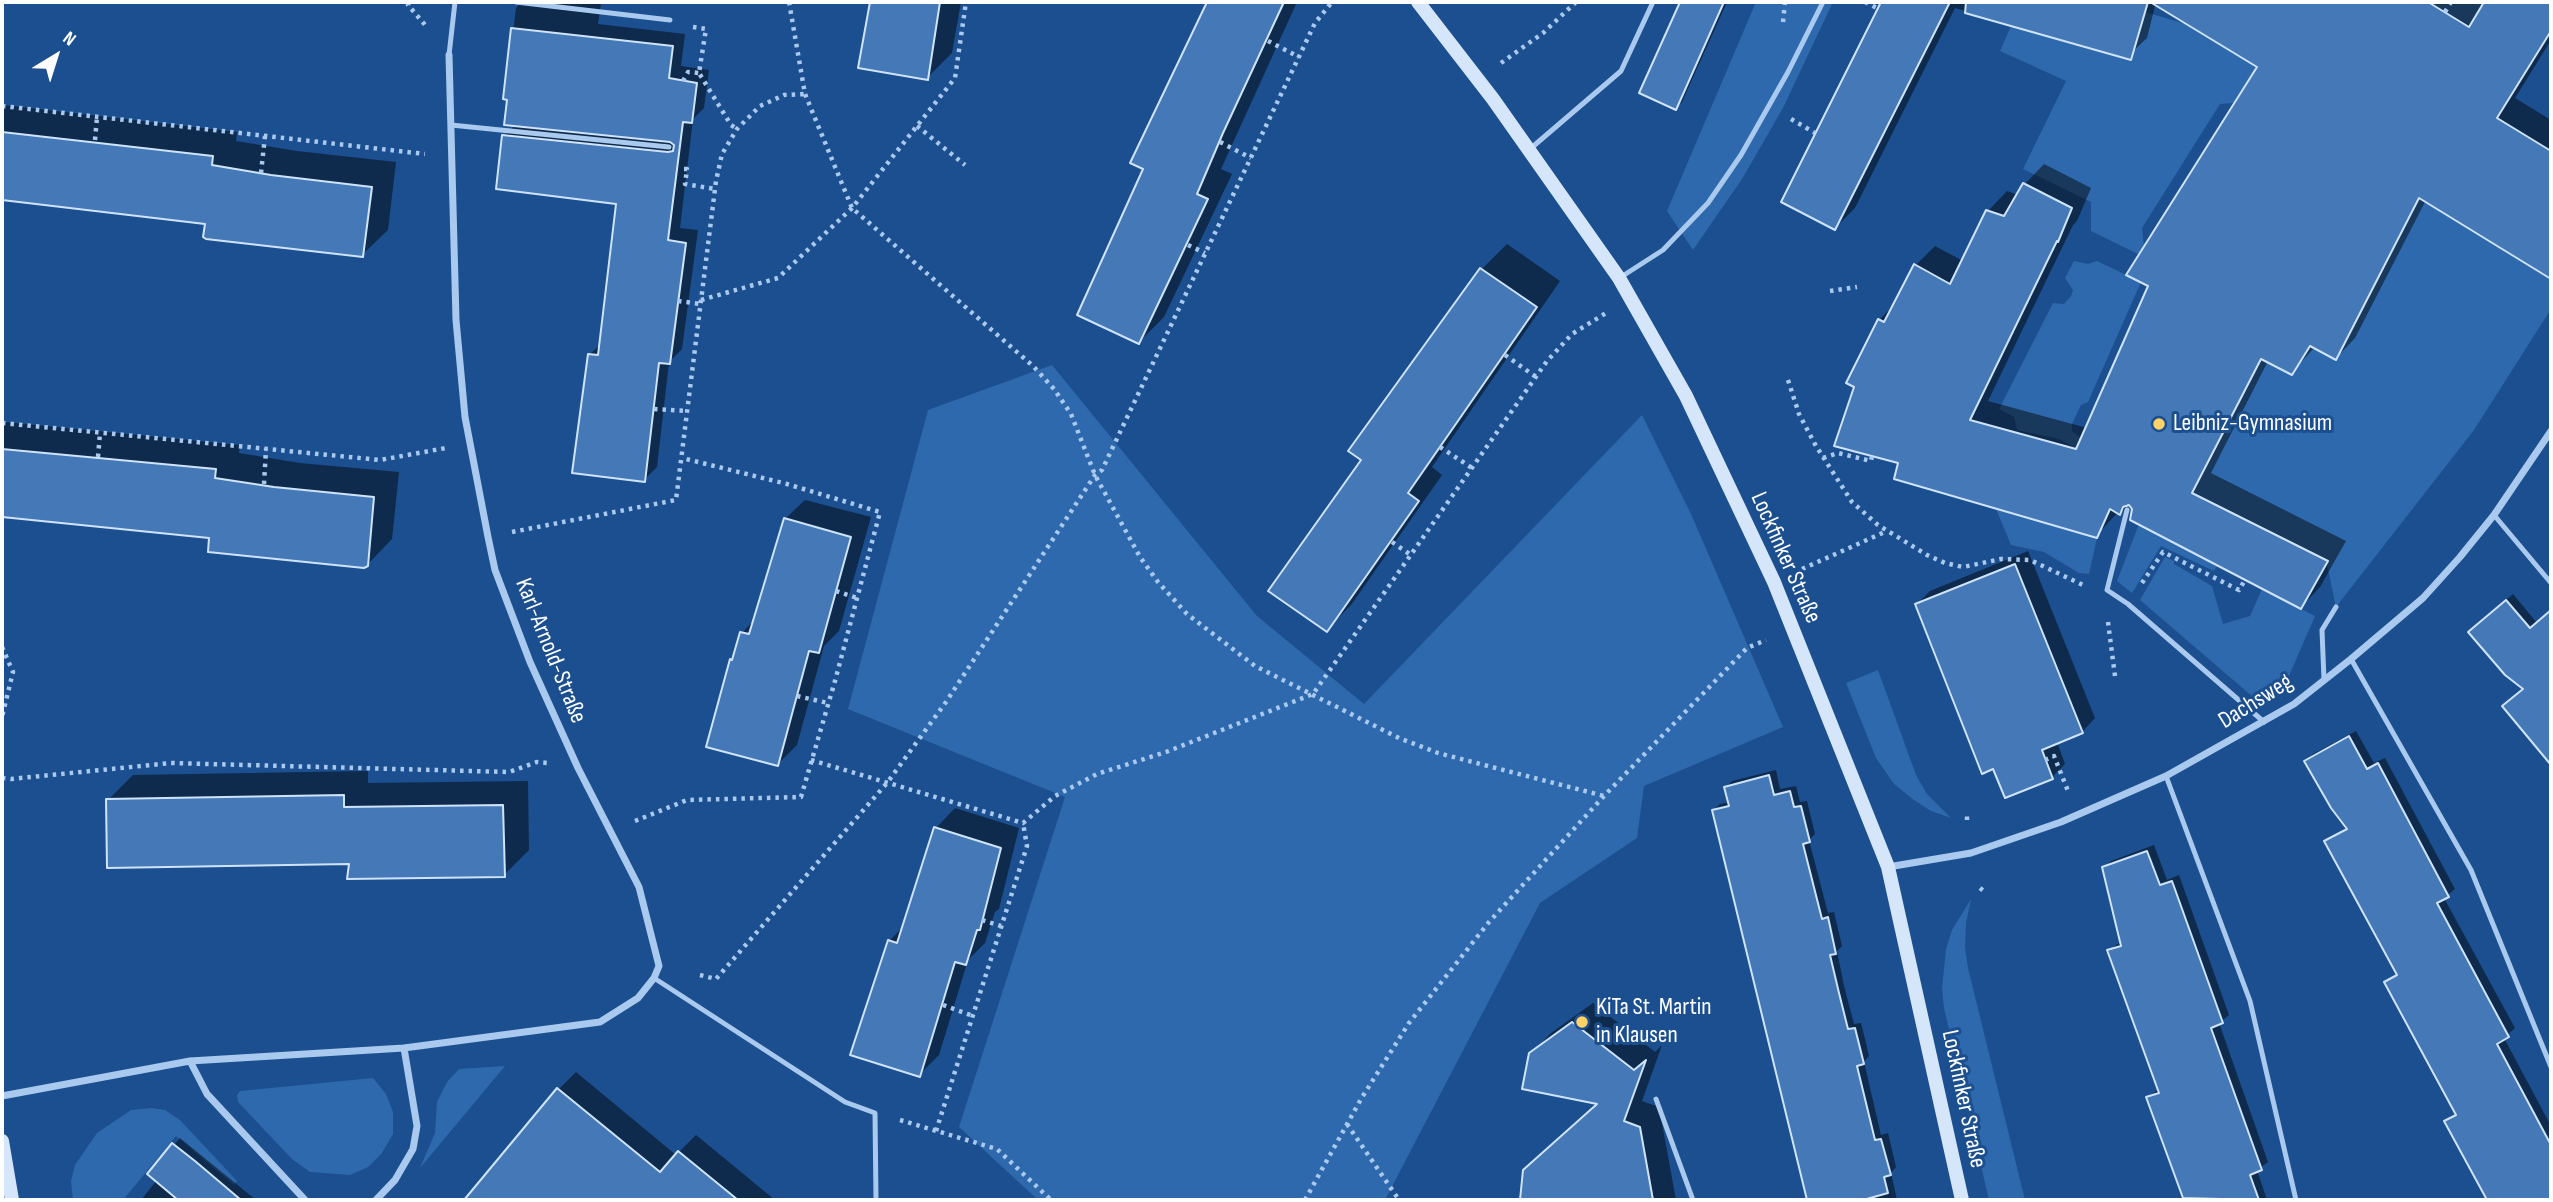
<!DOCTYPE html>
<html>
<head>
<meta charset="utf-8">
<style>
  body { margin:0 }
  #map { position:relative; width:2553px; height:1202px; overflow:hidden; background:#1b4f8f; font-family:"Sofia Sans Condensed",sans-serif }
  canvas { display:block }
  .frame { position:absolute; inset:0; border:4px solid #fff; pointer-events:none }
  .north { position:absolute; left:21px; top:21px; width:70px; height:70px; -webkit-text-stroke:5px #1b4f8f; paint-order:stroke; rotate:38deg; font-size:19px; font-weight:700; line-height:28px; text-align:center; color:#fff }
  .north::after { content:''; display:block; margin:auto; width:24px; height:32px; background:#fff; clip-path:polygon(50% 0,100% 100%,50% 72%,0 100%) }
</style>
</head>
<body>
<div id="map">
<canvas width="2553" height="1202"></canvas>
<div class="frame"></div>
<div class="north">N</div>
</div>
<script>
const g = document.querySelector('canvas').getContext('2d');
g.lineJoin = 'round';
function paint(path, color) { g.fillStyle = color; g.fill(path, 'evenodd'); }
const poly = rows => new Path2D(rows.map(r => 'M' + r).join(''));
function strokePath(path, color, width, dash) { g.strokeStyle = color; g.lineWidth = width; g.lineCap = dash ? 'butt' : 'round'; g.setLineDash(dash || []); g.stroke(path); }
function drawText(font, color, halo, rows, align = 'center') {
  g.font = font + ' "Sofia Sans Condensed",sans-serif'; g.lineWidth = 6; g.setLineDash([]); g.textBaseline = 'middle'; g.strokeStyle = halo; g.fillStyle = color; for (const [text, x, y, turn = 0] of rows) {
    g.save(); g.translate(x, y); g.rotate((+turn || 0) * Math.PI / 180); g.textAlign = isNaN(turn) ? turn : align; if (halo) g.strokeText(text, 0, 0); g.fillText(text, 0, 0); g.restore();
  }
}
paint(poly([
  [1756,2,1833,2,1783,108,1742,179,1693,250,1667,211],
  [2048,2,2086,2,2075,43,2131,60,2145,12,2189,25,2232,52,2262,59,2233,103,2220,104,2142,228,2144,247,2140,255,2091,231,2091,202,2023,169,2066,81,2000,51,2011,26,2039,33],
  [2428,2,2484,2,2470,25],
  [2391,124,2424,201,2551,279,2551,309,2474,430,2336,607,2326,560,2193,493,2260,359,2289,336,2336,360,2392,251,2340,222],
  [2074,261,2088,264,2097,261,2141,282,2088,402,2081,405,2072,424,2072,431,2084,440,2079,450,2059,439,2017,430,2014,417,1999,409,2053,303,2064,304,2071,296,2073,290,2065,278],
  [1052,365,1257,616,1364,704,1642,415,1691,514,1783,727,1644,786,1637,838,1540,903,1385,1200,1038,1200,959,1127,1065,797,848,709,928,410],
  [1996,509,2097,538,2089,574,2079,573,2044,552,2011,545],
  [2139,524,2217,566,2214,571,2161,546,2132,593,2117,581],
  [2165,557,2174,561,2174,564,2212,586,2223,624,2250,616,2262,589,2315,616,2289,676,2253,697,2140,600],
  [1878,670,1916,775,1927,794,1951,818,1931,811,1914,800,1894,784,1876,758,1846,683],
  [1971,899,1966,923,1965,948,1968,968,2025,1200,1989,1200,1944,1008,1942,989,1946,949,1952,930],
  [505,1066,420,1168,435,1133,437,1102,447,1082,459,1069],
  [373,1078,386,1094,393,1112,393,1134,382,1153,368,1167,350,1175,310,1172,292,1159,238,1102,237,1095,240,1091],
  [151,1108,165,1110,180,1120,237,1181,234,1185,176,1136,123,1200,73,1200,71,1181,75,1165,97,1133,131,1110]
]), '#2e69ad');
paint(poly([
  [521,2,601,3,598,24,685,34,681,66,709,70,704,108,693,119,680,228,698,230,682,349,669,362,657,467,644,480,590,354,601,344,618,202,504,136,516,125,509,98,505,98,516,8],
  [870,2,961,2,952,53,927,78,859,66],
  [1210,2,1297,2,1221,169,1232,174,1164,317,1139,342,1145,168,1133,162],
  [1682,2,1727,2,1682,102,1676,108,1641,93],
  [1884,2,2156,2,2147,38,2127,57,1955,8,1855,208,1835,228,1784,201],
  [2205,2,2551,2,2551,40,2515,98,2551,120,2551,277,2426,200,2355,338,2336,358,2315,347,2292,372,2268,361,2211,473,2346,541,2320,587,2301,607,2134,509,2130,503,2120,513,2118,512,2096,536,1900,462,1879,320,1895,304,1916,265,1935,246,1963,261,1988,211,2007,191,2018,195,2025,184,2044,164,2091,188,2077,221,2073,225,1988,401,2087,428,2259,66,2190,24],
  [4,105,237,132,236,141,297,151,396,162,388,230,362,255,207,223,2,199,2,107],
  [1507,244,1560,281,1432,467,1442,475,1351,605,1326,630,1363,459,1351,451,1482,269],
  [5,422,240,445,239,453,300,463,399,472,392,539,367,565,211,537,2,515,2,426],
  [805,500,871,517,839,631,824,646,797,745,777,765,742,633,755,619,785,519],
  [2028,551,2095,718,2082,732,2057,742,2065,764,2052,777,1917,604,1930,591],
  [2513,594,2537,623,2548,614,2551,618,2551,762,2504,706,2525,688,2476,626],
  [2356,731,2374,763,2385,758,2455,889,2444,898,2515,1028,2504,1038,2551,1126,2551,1200,2488,1200,2446,1121,2457,1112,2386,982,2398,973,2326,842,2347,827,2307,761,2313,754],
  [1776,770,1780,789,1796,786,1800,802,1807,801,1815,834,1809,840,1828,913,1834,912,1842,946,1837,951,1844,986,1854,1024,1861,1023,1865,1039,1869,1056,1864,1062,1881,1135,1888,1133,1896,1167,1891,1173,1897,1200,1809,1200,1714,810,1720,804,1730,802,1726,787,1732,781],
  [368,771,368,783,528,781,529,850,504,875,350,862,108,800,133,775],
  [955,808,1019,828,999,909,995,912,985,943,968,960,939,1055,919,1075,889,941,905,925,936,828],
  [2154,845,2167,880,2179,875,2229,1015,2219,1023,2268,1162,2257,1170,2267,1200,2186,1200,2148,1097,2159,1089,2109,950,2121,942,2104,868,2111,861],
  [1593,1003,1655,1052,1662,1045,1642,1101,1659,1107,1676,1200,1523,1200,1525,1171,1598,1102,1531,1054,1551,1033],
  [576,1072,676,1155,696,1135,775,1200,639,1200,597,1166,569,1200,466,1200,559,1089],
  [180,1138,256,1200,141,1200,157,1180,149,1174]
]), '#0007');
const building = poly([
  [870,2,940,2,928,80,858,68,870,2],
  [1207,2,1284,2,1223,133,1197,194,1208,199,1139,344,1077,315,1143,169,1130,163,1207,2],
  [1680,2,1724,2,1676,110,1639,93,1680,2],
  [1881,2,1950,2,1835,230,1781,202,1881,2],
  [1966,2,2148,2,2131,60,1965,13,1966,2],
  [2150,2,2428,2,2469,27,2484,2,2551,2,2551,31,2497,118,2551,151,2551,279,2419,198,2336,360,2310,346,2292,375,2261,359,2192,493,2328,561,2301,609,2130,520,2132,509,2129,505,2123,507,2120,515,2110,509,2097,538,1894,479,1898,463,1834,446,1854,387,1846,383,1878,319,1884,322,1914,264,1950,284,1986,210,2004,216,2023,183,2072,208,2058,242,2057,241,1970,420,2076,449,2148,286,2126,275,2257,67,2150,2],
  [511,28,673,46,669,78,697,83,692,123,683,122,668,240,686,243,670,364,659,363,645,482,572,473,588,354,598,355,616,204,496,189,502,135,668,152,673,151,674,145,670,142,504,125,507,100,503,99,511,28],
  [2,132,213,156,212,165,271,175,372,187,363,257,206,239,203,237,205,224,2,200,2,132],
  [1480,268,1537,307,1408,493,1419,501,1327,632,1268,591,1361,460,1348,451,1480,268],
  [2,449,216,469,215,478,274,487,374,497,368,566,364,568,208,552,209,538,2,517,2,449],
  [784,518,851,537,819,653,809,651,778,766,706,747,730,659,732,660,740,632,749,634,784,518],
  [2015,564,2083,733,2042,750,2053,779,2005,798,1993,769,1982,774,1915,604,2015,564],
  [2506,600,2530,628,2551,610,2551,765,2502,706,2523,689,2505,675,2468,632,2506,600],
  [2349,736,2367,769,2378,763,2449,897,2437,903,2509,1037,2497,1044,2551,1145,2551,1200,2487,1200,2444,1121,2456,1115,2384,982,2397,975,2324,841,2347,829,2331,808,2304,761,2349,736],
  [1769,775,1774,795,1790,791,1794,807,1801,806,1810,842,1803,844,1822,919,1828,917,1836,954,1830,955,1839,993,1848,1029,1855,1028,1864,1064,1857,1066,1875,1140,1881,1139,1891,1175,1884,1177,1888,1193,1863,1200,1807,1200,1712,810,1729,806,1724,787,1769,775],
  [344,795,344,807,503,805,505,877,347,879,349,864,107,868,106,799,344,795],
  [934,827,1001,848,980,930,977,930,966,965,955,962,920,1077,850,1055,888,940,897,943,934,827],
  [2147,851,2160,885,2172,881,2223,1023,2211,1028,2262,1170,2250,1175,2259,1200,2183,1198,2146,1097,2159,1093,2107,950,2121,946,2102,867,2147,851],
  [1572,1022,1634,1070,1646,1060,1624,1121,1640,1127,1653,1200,1520,1200,1523,1170,1597,1104,1522,1089,1529,1053,1572,1022],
  [557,1088,660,1172,678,1151,738,1200,464,1200,557,1088],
  [172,1143,195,1161,241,1200,178,1200,147,1174,172,1143]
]);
paint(building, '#4478b7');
strokePath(building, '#cfe3fa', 2);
strokePath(poly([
  [409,2,408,5,426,26],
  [789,2,805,94,852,208,1033,366,1054,389,1071,414,1095,475,1140,557,1158,582,1187,614,1255,666,1399,738,1438,753,1604,796],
  [1865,2,1877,8],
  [2445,12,2451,2],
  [1783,22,1785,2],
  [693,27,706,29,699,73,731,125,737,129],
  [1268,41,1299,57],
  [1501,63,1543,33,1576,2],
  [683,81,688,72,699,73],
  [2,106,425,154],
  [1791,119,1815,133],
  [917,126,965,165],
  [95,140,97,117],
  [1220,142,1251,158],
  [684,169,687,169,685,184,715,189],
  [261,173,265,136],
  [1188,245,1205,253],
  [1830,291,1857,287],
  [701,300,778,278,852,208,955,78,966,2],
  [678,301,701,304],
  [1505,355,1536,377],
  [1788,380,1799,414,1816,446,1852,502,1878,525,1927,555,1945,563,1963,567,2001,559,2030,560,2083,585],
  [654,409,686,411],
  [2,423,380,460,446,448],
  [1440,447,1472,468],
  [98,457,100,433],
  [1823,458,1838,453,1871,461,1872,456],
  [264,484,266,449],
  [512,532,676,500,716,181,722,154,737,129,760,106,784,95,805,94],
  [1392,542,1411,555],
  [1802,569,1887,531],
  [2142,583,2163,552,2239,590,2245,580],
  [836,591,857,598],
  [2108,622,2115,676],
  [2,647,13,672,2,717],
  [797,696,828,703],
  [811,760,1023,823,1055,796,1097,774,1166,752,1313,694,1547,361,1572,334,1606,313],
  [2045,760,2054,756,2068,791],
  [2,778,11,779,171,763,509,772,537,762,548,763],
  [1967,820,1967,813],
  [635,821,687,800,801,797,835,681,880,512,787,484,682,458],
  [1980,888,1986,893],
  [982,920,1001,926],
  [700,975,716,979,887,783,946,702,1095,475,1102,470,1315,23,1332,2],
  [943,1005,973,1016],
  [900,1120,997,1149,1051,1200],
  [1347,1124,1399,1200],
  [936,1131,1027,846,1023,823],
  [1305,1200,1361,1099,1409,1023,1489,922,1604,796,1747,648,1766,640]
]), '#a9c9ee', 4.5, [3.5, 5]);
strokePath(poly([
  [516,2,670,20],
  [449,55,455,2],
  [451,125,669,147],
  [1530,149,1621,71,1653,2],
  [1621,277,1663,250,1708,203,1741,155,1788,72,1823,2],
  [2127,510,2107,590,2128,604,2264,722],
  [2494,515,2551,583],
  [2351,659,2471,870,2551,1067],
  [2324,680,2322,630,2336,607],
  [2166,776,2250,1001,2296,1200],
  [654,978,845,1102,875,1113,876,1200],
  [1656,1099,1693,1200]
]), '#a9c9ee', 5);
strokePath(poly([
  [1888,867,1971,853,2061,822,2166,776,2294,704,2351,659,2423,598,2460,557,2494,515,2551,431],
  [190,1061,207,1094,305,1200],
  [2,1096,190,1061,404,1048,600,1022,638,998,654,978,659,966,639,887,578,768,530,662,495,570,488,537,465,417,456,320,449,55],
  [376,1200,395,1180,413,1149,417,1126,404,1048]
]), '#a9c9ee', 7);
strokePath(poly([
  [1418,2,1493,99,1619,278,1686,396,1774,582,1888,867,1962,1200],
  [2,1141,12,1200]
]), '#d6e6fa', 14);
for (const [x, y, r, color] of [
  [2159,424,7,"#ffd166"],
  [1582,1022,7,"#ffd166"]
]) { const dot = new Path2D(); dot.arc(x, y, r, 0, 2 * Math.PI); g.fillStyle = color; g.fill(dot); strokePath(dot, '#1b4f8f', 2.5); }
drawText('24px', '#fff', '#1b4f8f', [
  ["Leibniz-Gymnasium",2173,424],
  ["KiTa St. Martin",1596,1008],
  ["in Klausen",1596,1036]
], 'left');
drawText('24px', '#fff', '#1b4f8f', [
  ["Lockfinker Straße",1785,558,66],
  ["Karl-Arnold-Straße",550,651,68],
  ["Dachsweg",2256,702,-32],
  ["Lockfinker Straße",1963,1099,78]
]);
</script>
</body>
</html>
